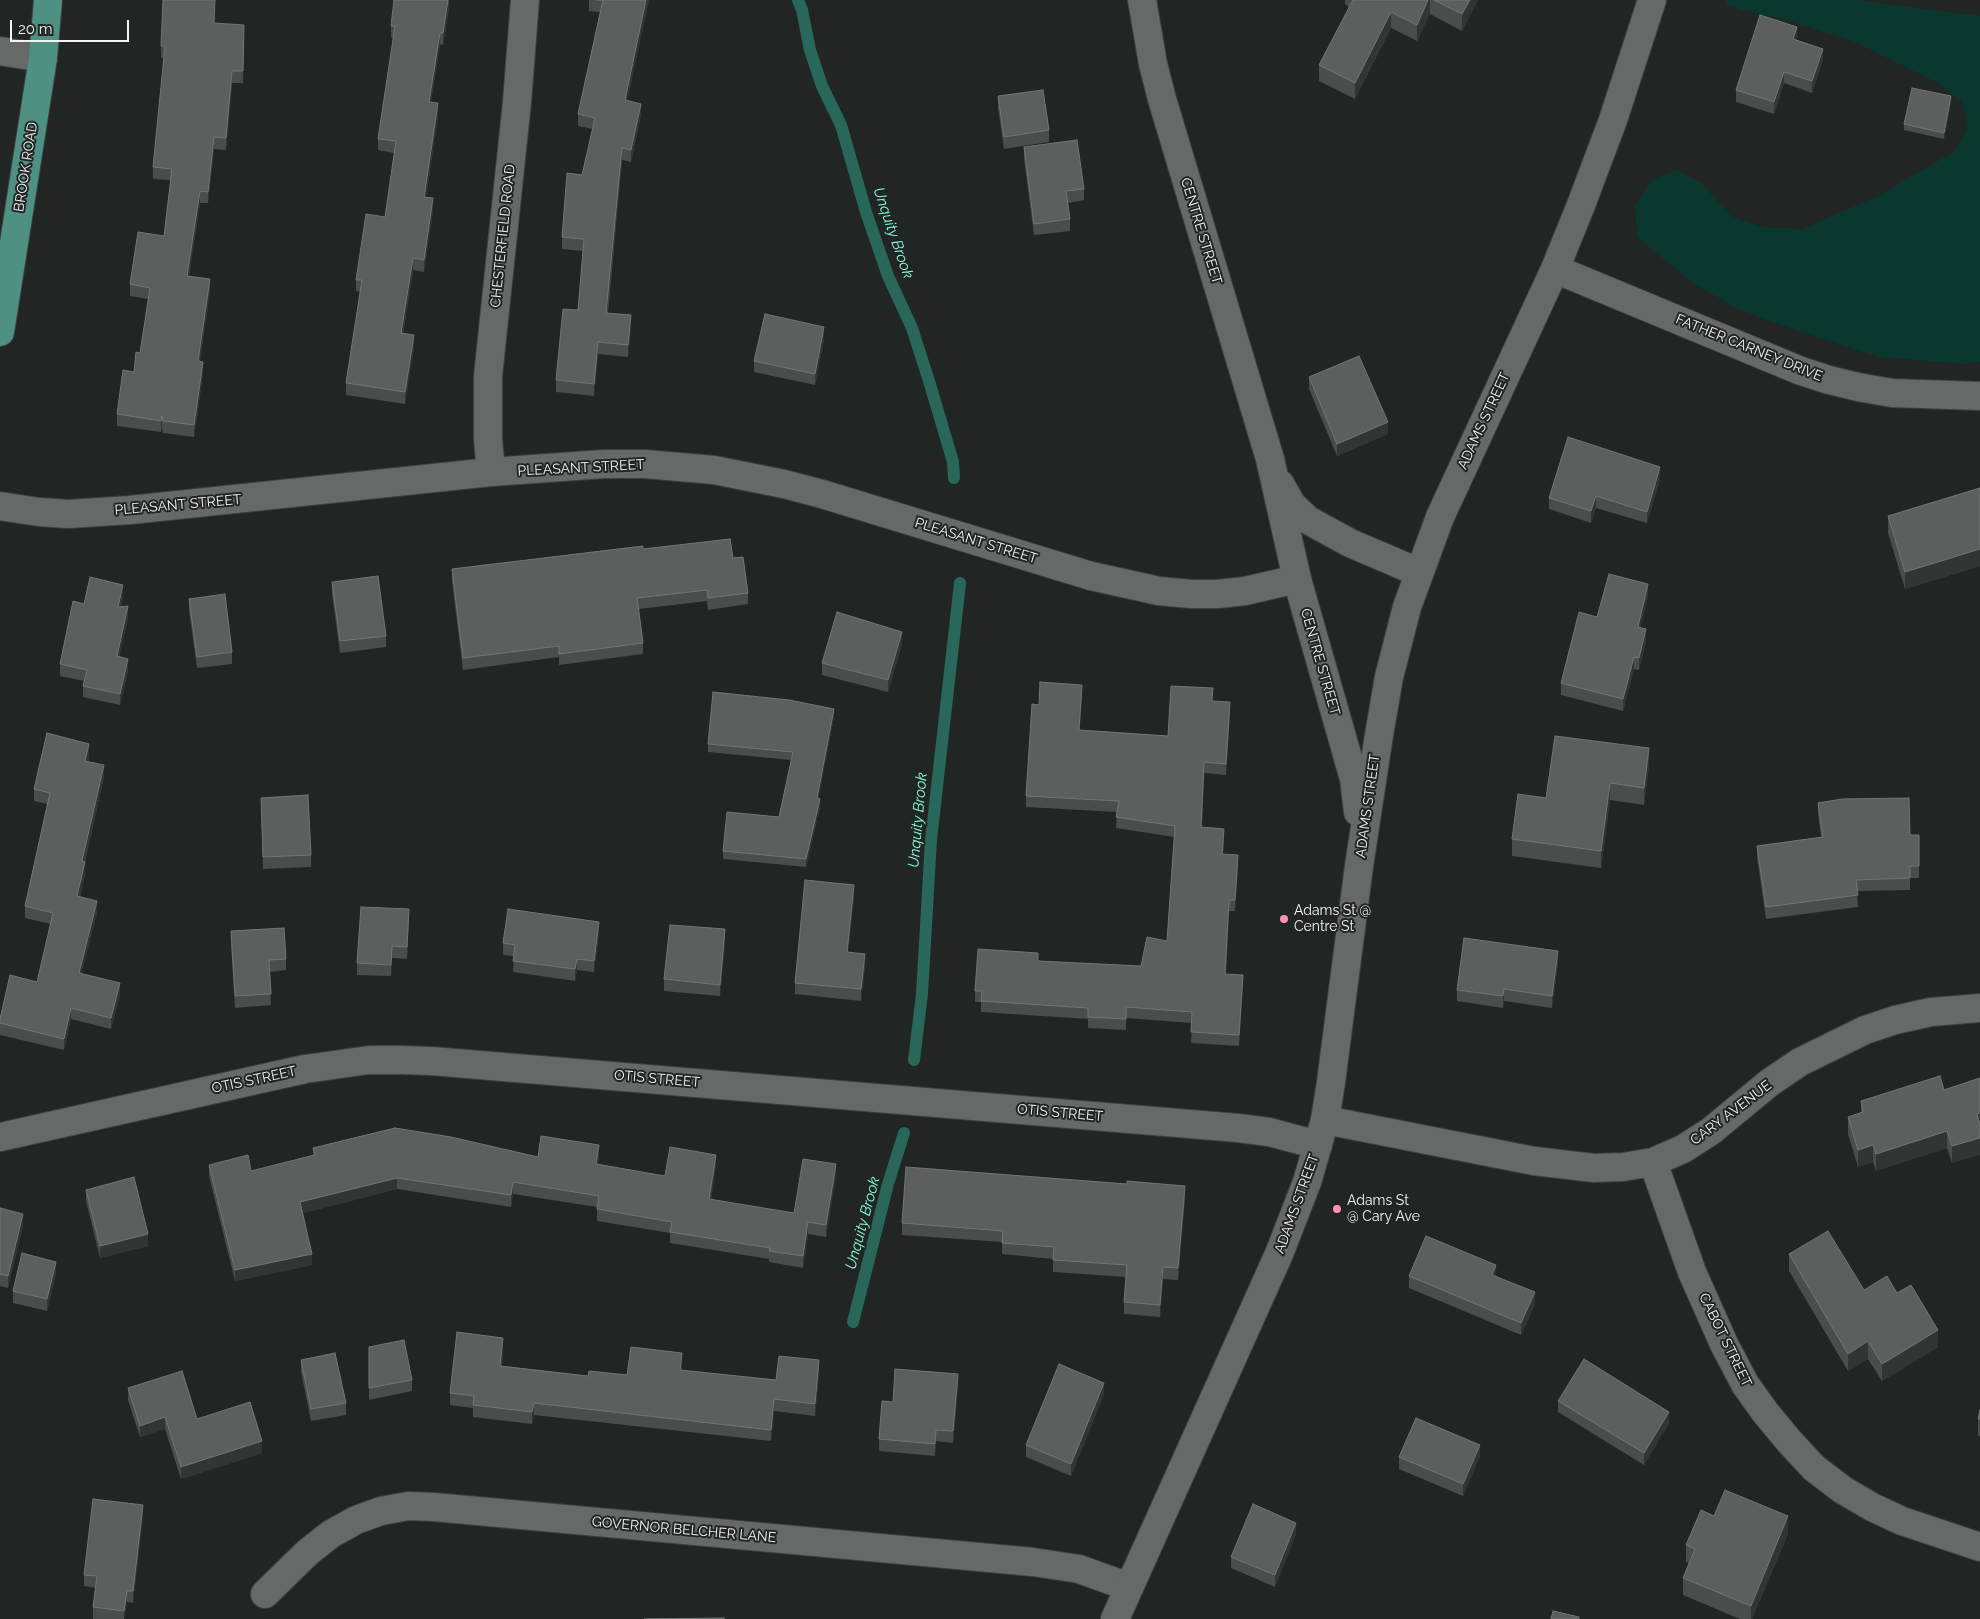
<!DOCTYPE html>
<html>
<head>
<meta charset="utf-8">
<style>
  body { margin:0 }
  #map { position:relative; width:1980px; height:1619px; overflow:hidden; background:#212523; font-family:Raleway,sans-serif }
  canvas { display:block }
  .scale { position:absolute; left:10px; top:20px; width:119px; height:22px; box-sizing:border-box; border:2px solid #f1f4f3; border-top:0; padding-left:6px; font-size:15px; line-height:18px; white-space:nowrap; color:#f1f4f3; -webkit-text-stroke:4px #212523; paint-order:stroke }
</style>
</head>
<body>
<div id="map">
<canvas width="1980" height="1619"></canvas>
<div class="scale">20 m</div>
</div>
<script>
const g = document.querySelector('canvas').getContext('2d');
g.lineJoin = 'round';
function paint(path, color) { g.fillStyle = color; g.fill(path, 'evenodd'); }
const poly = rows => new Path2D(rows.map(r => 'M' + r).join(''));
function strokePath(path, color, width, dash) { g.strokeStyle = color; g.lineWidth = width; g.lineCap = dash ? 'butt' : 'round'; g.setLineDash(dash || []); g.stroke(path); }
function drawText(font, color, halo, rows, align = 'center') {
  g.font = font + ' Raleway,sans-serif'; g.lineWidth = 4; g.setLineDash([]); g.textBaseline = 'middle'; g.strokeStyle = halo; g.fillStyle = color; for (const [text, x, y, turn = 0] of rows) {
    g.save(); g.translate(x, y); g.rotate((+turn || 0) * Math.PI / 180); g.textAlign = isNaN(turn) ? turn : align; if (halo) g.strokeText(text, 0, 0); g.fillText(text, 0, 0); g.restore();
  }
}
paint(poly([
  [1726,0,1857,0,1980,16,1980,362,1965,364,1880,357,1795,330,1738,309,1693,283,1637,237,1635,206,1653,179,1677,170,1701,183,1731,216,1761,227,1802,229,1878,196,1955,151,1968,127,1962,102,1940,84,1853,41,1778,18,1727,6]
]), '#0b382e');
strokePath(poly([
  [798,0,802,10,810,50,822,86,841,125,866,212,888,276,912,328,929,381,953,462,954,478],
  [914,1060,922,994,931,840,960,583],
  [853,1322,888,1184,904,1133]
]), '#286759', 12);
const street = poly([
  [0,51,43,58],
  [1555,269,1801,371,1829,380,1858,387,1892,393,1980,396],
  [491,472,488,439,488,376,517,102,525,0],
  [1325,1120,1534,1161,1594,1168,1623,1167,1653,1162,1683,1149,1711,1131,1769,1083,1800,1062,1865,1030,1895,1020,1931,1012,1980,1008],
  [0,1137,305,1069,369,1060,402,1060,431,1061,1238,1128,1269,1132,1318,1145],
  [1653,1162,1692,1272,1724,1344,1745,1384,1765,1412,1789,1441,1814,1468,1843,1490,1872,1507,1902,1521,1980,1547],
  [265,1594,308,1552,331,1534,356,1520,381,1511,408,1506,434,1507,1033,1562,1079,1569,1129,1587]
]);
const secondary = poly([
  [1142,0,1153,64,1162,99,1270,459,1297,579,1354,779,1358,812],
  [1280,484,1292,505,1308,520,1350,543,1418,572],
  [0,506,39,512,68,514,130,510,491,472,604,464,645,464,714,470,784,484,822,494,1091,576,1159,591,1191,594,1218,594,1245,591,1297,579],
  [1115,1619,1279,1254,1307,1182,1325,1120,1331,1082,1359,866,1379,735,1389,677,1407,607,1440,517,1555,269,1581,205,1613,120,1652,0]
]);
const primary = poly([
  [0,332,43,58,48,0]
]);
strokePath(street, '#3d4140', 30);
strokePath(secondary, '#3d4140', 30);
strokePath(primary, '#3d4140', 30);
strokePath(street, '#656a69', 28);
strokePath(secondary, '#656a69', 28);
strokePath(primary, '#4e9082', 28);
paint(poly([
  [449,0,449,7,443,45,440,44,431,102,438,115,426,197,433,210,424,272,413,270,403,334,414,347,405,404,346,395,346,383,360,292,356,291,356,280,385,217,394,153,378,150,378,139,394,38,391,37,391,26],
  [589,0,649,0,627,100,641,115,631,162,622,160,608,313,631,327,628,357,598,354,594,396,556,392,556,380,578,310,583,251,562,249,562,237,582,175,593,129,578,126,578,114,600,12,589,11],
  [1345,0,1478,0,1462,31,1430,14,1417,41,1391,28,1355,99,1319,81,1319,65,1349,7,1345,4],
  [214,23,244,36,243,83,232,83,226,150,214,149,208,203,200,203,189,276,210,291,200,361,203,374,194,437,163,433,162,427,161,432,117,426,117,414,134,372,140,353,148,299,130,296,130,284,164,236,171,180,153,179,153,167,164,58,161,58,161,46],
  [1797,39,1796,40,1823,60,1812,93,1784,83,1774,114,1736,102,1736,90],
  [998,96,1049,130,1049,142,1004,149,998,108],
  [1951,102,1944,139,1904,130,1904,124],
  [1024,147,1084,189,1084,200,1068,203,1070,219,1070,231,1034,235,1024,159],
  [824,339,815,385,754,372,754,361],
  [1309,377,1388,434,1337,456,1309,389],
  [1660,479,1647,523,1596,508,1591,523,1549,509,1549,498],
  [1980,488,1980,566,1905,589,1888,533,1888,516],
  [643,549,733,558,748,593,748,604,708,610,707,601,639,609,643,643,643,654,559,665,559,657,463,670,452,581,452,569],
  [332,582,386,636,386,647,340,653,332,594],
  [123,596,121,607,128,618,119,657,128,671,120,705,83,697,83,686,84,681,60,676,60,664,84,604],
  [1648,596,1640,628,1646,641,1639,670,1634,669,1623,711,1561,695,1561,683,1597,617],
  [189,599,232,652,232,664,197,668,189,610],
  [902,644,888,692,822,675,822,663],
  [1082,696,1079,730,1168,736,1213,701,1230,713,1226,775,1204,773,1202,827,1224,840,1223,854,1238,866,1235,911,1229,911,1226,974,1243,986,1239,1046,1191,1043,1192,1023,1126,1018,1126,1030,1088,1028,1088,1019,981,1012,981,1002,975,1002,975,991,1038,961,1141,966,1167,941,1174,837,1116,828,1117,812,1026,807,1026,796,1039,705],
  [834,717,818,799,820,807,806,867,723,859,723,851,779,817,791,760,708,752,708,744],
  [89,755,88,761,104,777,85,862,85,874,80,897,97,913,81,974,120,995,111,1029,71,1019,64,1050,0,1035,0,1019,37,982,51,924,25,918,25,906,47,804,34,801,34,789],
  [1649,765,1644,805,1610,800,1601,868,1512,856,1512,839,1546,798],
  [261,798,311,855,311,867,263,869],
  [1818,803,1910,835,1919,835,1919,878,1910,878,1910,890,1857,891,1858,907,1766,919,1757,857,1757,846,1821,837,1818,814],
  [854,897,848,952,865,966,861,1001,795,994,795,983],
  [409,921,407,959,392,958,391,976,357,975,357,963],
  [231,931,286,959,286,970,269,972,271,1005,235,1008,231,943],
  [599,933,594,972,577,970,575,981,513,972,514,956,503,955,503,943],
  [725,941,720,996,664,991,664,979],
  [1558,962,1552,1008,1504,1001,1503,1008,1457,1001,1457,990],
  [1980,1078,1952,1163,1947,1148,1876,1171,1873,1162,1858,1167,1848,1134,1848,1117,1861,1113,1861,1101,1944,1090],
  [313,1148,538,1157,599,1156,598,1164,665,1176,716,1166,711,1200,794,1213,836,1176,826,1237,808,1234,803,1268,769,1262,769,1259,670,1243,670,1233,597,1221,597,1207,513,1194,511,1207,397,1189,303,1213,312,1265,235,1281,209,1176,209,1165,251,1171,313,1155],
  [86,1190,148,1246,100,1258,86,1201],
  [1185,1198,1178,1280,1163,1279,1160,1317,1124,1314,1124,1302,1126,1277,1053,1272,1053,1259,1002,1254,1002,1242,902,1235,902,1223],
  [0,1208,23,1225,8,1288,0,1286],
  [1789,1254,1864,1290,1897,1293,1938,1347,1882,1381,1868,1359,1848,1371,1789,1271],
  [56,1273,47,1311,13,1303,13,1291],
  [1409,1276,1496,1276,1535,1304,1521,1335,1409,1288],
  [369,1347,412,1380,412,1391,369,1400],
  [503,1349,502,1366,588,1376,627,1375,682,1365,682,1370,776,1380,819,1372,815,1416,774,1411,771,1441,534,1415,532,1424,473,1417,473,1408,450,1405,450,1393],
  [301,1360,346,1403,346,1415,311,1421,301,1372],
  [958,1386,953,1443,936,1441,935,1456,879,1451,879,1439,893,1402],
  [128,1388,197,1419,262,1453,181,1479,165,1429,140,1437,128,1400],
  [1104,1394,1071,1476,1026,1457,1026,1445],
  [1558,1401,1669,1423,1644,1465,1558,1412],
  [1980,1410,1980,1436,1978,1436,1978,1419],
  [1480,1456,1463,1496,1399,1469,1399,1457],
  [143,1516,133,1603,127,1602,124,1619,93,1619,93,1607,96,1588,84,1586,84,1575],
  [1714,1516,1788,1534,1752,1619,1740,1619,1683,1595,1683,1578,1689,1563,1686,1562,1686,1545],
  [1296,1534,1275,1587,1231,1568,1231,1557]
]), '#494d4c');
paint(poly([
  [448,0,449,7,443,45,443,33],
  [646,0,649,0,625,112,625,100],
  [1428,0,1430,0,1430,14,1417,41,1417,25],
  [1470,0,1478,0,1462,31,1462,14],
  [1391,12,1391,28,1355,99,1355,83],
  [1797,27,1797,39,1793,51,1793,39],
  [440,33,440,44,429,114,429,102],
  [1823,49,1823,60,1812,93,1812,81],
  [232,71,232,83,226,150,226,138],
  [1784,72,1784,83,1774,114,1774,102],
  [1951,96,1951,102,1944,139,1944,133],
  [438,103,438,115,424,208,424,197],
  [641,104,641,115,631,162,631,150],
  [214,137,214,149,208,203,208,192],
  [622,148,622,160,606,324,606,313],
  [200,191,200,203,187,288,187,276],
  [433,198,433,210,424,272,424,260],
  [413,258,413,270,401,345,401,333],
  [210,279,210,291,198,373,198,361],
  [631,315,631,327,628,357,628,345],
  [824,327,824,339,815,385,815,374],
  [414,335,414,347,405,404,405,392],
  [598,342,598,354,594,396,594,384],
  [203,362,203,374,194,437,194,425],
  [162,416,162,427,161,432,161,421],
  [1388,422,1388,434,1337,456,1337,444],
  [1660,467,1660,479,1647,523,1647,512],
  [1596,496,1596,508,1591,523,1591,511],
  [1980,549,1980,566,1905,589,1905,572],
  [1648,584,1648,596,1638,639,1638,627],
  [123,585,123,596,118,619,118,607],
  [128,606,128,618,117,668,117,656],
  [1646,629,1646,641,1639,670,1639,658],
  [902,632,902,644,888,692,888,680],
  [1634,657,1634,669,1623,711,1623,699],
  [128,659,128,671,120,705,120,694],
  [1082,685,1082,696,1079,741,1079,730],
  [1230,702,1230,713,1226,775,1226,764],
  [834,709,834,717,817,806,817,798],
  [89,744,89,755,85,773,85,761],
  [1649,748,1649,765,1644,805,1644,788],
  [104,765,104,777,82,873,82,861],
  [1610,783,1610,800,1601,868,1601,851],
  [820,799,820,807,806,867,806,859],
  [1238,855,1238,866,1235,911,1235,900],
  [85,862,85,874,77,908,77,896],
  [854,885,854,897,847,964,847,952],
  [1229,900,1229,911,1225,985,1225,974],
  [97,901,97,913,79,985,79,973],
  [409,909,409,921,407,959,407,947],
  [599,922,599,933,594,972,594,961],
  [725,929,725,941,720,996,720,985],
  [1558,951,1558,962,1552,1008,1552,996],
  [865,954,865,966,861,1001,861,989],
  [577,959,577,970,575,981,575,969],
  [1243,975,1243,986,1239,1046,1239,1035],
  [120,983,120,995,111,1029,111,1018],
  [1504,989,1504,1001,1503,1008,1503,996],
  [71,1008,71,1019,64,1050,64,1039],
  [1980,1113,1980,1130,1977,1114],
  [1947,1131,1947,1148,1876,1171,1876,1154],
  [1980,1138,1980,1155,1952,1163,1952,1146],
  [599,1145,599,1156,596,1175,596,1164],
  [1873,1145,1873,1162,1858,1167,1858,1150],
  [716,1155,716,1166,709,1211,709,1199],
  [836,1164,836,1176,826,1237,826,1225],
  [397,1178,397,1189,300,1214,300,1202],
  [513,1182,513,1194,511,1207,511,1195],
  [1185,1186,1185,1198,1178,1280,1178,1268],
  [23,1214,23,1225,8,1288,8,1276],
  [808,1222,808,1234,803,1268,803,1256],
  [148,1234,148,1246,100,1258,100,1246],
  [312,1254,312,1265,235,1281,235,1270],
  [56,1262,56,1273,47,1311,47,1299],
  [1496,1265,1496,1277,1492,1275],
  [1163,1267,1163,1279,1160,1317,1160,1305],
  [1535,1292,1535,1304,1521,1335,1521,1323],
  [1938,1330,1938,1347,1882,1381,1882,1364],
  [503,1338,503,1349,500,1377,500,1366],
  [1868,1341,1868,1359,1848,1371,1848,1354],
  [682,1353,682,1365,680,1381,680,1370],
  [819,1360,819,1372,815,1416,815,1404],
  [958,1374,958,1386,953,1443,953,1431],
  [1104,1383,1104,1394,1071,1476,1071,1464],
  [774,1399,774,1411,771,1441,771,1430],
  [534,1403,534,1415,532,1424,532,1412],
  [1669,1412,1669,1423,1644,1465,1644,1453],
  [165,1417,165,1429,140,1437,140,1426],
  [936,1430,936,1441,935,1456,935,1444],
  [262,1441,262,1453,181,1479,181,1467],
  [1480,1445,1480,1456,1463,1496,1463,1484],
  [143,1505,143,1516,133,1603,133,1591],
  [1788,1516,1788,1534,1752,1619,1751,1619,1751,1606],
  [1296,1523,1296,1534,1275,1587,1275,1575],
  [127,1591,127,1602,124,1619,124,1611]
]), '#313534');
const building = poly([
  [163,0,215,0,214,23,244,25,243,71,232,71,226,138,214,137,208,192,200,191,187,276,210,279,198,361,203,362,194,425,163,421,162,416,161,421,117,414,123,370,134,372,136,352,140,353,150,288,130,284,138,232,164,236,172,169,153,167,165,46,161,46,163,0],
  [394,0,448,0,443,33,440,33,429,102,438,103,424,197,433,198,424,260,413,258,401,333,414,335,405,392,346,383,362,280,356,280,366,214,385,217,396,141,378,139,395,26,391,26,394,0],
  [597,0,646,0,625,100,641,104,631,150,622,148,606,313,631,315,628,345,598,342,594,384,556,380,563,309,578,310,584,239,562,237,567,173,582,175,595,118,578,114,603,0,597,0],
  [1353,0,1428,0,1417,25,1391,12,1355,83,1319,65,1353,0],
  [1434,0,1470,0,1462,14,1434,0],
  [1760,15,1797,27,1793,39,1823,49,1812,81,1784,72,1774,102,1736,90,1760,15],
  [1912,88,1951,96,1944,133,1904,124,1912,88],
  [1043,90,1049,130,1004,137,998,96,1043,90],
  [1077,140,1084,189,1066,191,1070,219,1034,224,1024,147,1077,140],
  [765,314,824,327,815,374,754,361,765,314],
  [1359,356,1388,422,1337,444,1309,377,1359,356],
  [1568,437,1660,467,1647,512,1596,496,1591,511,1549,498,1568,437],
  [1980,488,1980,549,1905,572,1888,516,1980,488],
  [730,539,733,558,743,557,748,593,708,598,707,590,637,598,643,643,559,654,559,646,463,658,452,569,643,546,643,549,730,539],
  [1609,574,1648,584,1638,627,1646,629,1639,658,1634,657,1623,699,1561,683,1579,612,1597,617,1609,574],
  [378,576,386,636,340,641,332,582,378,576],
  [90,577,123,585,118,607,128,606,117,656,128,659,120,694,83,686,87,670,60,664,73,601,84,604,90,577],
  [225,594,232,652,197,657,189,599,225,594],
  [837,612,902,632,888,680,822,663,837,612],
  [1040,682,1082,685,1079,730,1168,736,1171,686,1213,688,1212,701,1230,702,1226,764,1204,762,1201,827,1224,829,1222,854,1238,855,1235,900,1229,900,1225,974,1243,975,1239,1035,1191,1032,1192,1012,1126,1007,1126,1019,1088,1017,1088,1008,981,1001,982,991,975,991,978,949,1038,953,1038,961,1141,966,1147,937,1167,941,1175,826,1116,817,1119,801,1026,796,1032,704,1039,705,1040,682],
  [713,692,789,700,834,709,817,798,820,799,806,859,723,851,727,812,779,817,793,752,708,744,713,692],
  [47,733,89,744,85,761,104,765,82,861,85,862,77,896,97,901,79,973,120,983,111,1018,71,1008,64,1039,0,1023,0,1019,10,975,37,982,53,913,25,906,50,793,34,789,47,733],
  [1555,736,1649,748,1644,788,1610,783,1601,851,1512,839,1518,794,1546,798,1555,736],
  [308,795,311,855,263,857,261,798,308,795],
  [1909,798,1910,835,1919,835,1919,866,1910,866,1910,878,1856,880,1858,895,1766,907,1757,846,1823,837,1818,803,1842,799,1909,798],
  [805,880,854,885,847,952,865,954,861,989,795,983,805,880],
  [361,907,409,909,407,947,392,946,391,965,357,963,361,907],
  [508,909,599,922,594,961,577,959,575,969,513,961,515,945,503,943,508,909],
  [670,925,725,929,720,985,664,979,670,925],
  [284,928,286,959,269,960,271,994,235,996,231,931,284,928],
  [1464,938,1558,951,1552,996,1504,989,1503,996,1457,990,1464,938],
  [1940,1076,1944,1090,1980,1078,1980,1113,1977,1114,1980,1125,1980,1138,1952,1146,1947,1131,1876,1154,1873,1145,1858,1150,1848,1117,1863,1112,1861,1101,1940,1076],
  [395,1128,451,1137,538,1157,541,1136,599,1145,596,1164,665,1176,670,1147,716,1155,709,1199,794,1213,803,1159,836,1164,826,1225,808,1222,803,1256,769,1251,770,1248,670,1232,672,1222,597,1209,599,1196,513,1182,511,1195,397,1178,300,1202,312,1254,235,1270,209,1165,248,1155,251,1171,315,1155,313,1148,395,1128],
  [906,1167,1127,1184,1127,1181,1185,1186,1178,1268,1163,1267,1160,1305,1124,1302,1127,1265,1053,1260,1054,1247,1002,1243,1003,1231,902,1223,906,1167],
  [134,1177,148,1234,100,1246,86,1190,134,1177],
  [0,1208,23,1214,8,1276,0,1274,0,1208],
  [1828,1231,1864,1290,1887,1276,1897,1293,1911,1285,1938,1330,1882,1364,1868,1341,1848,1354,1789,1254,1828,1231],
  [1426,1236,1496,1265,1492,1275,1535,1292,1521,1323,1409,1276,1426,1236],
  [22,1253,56,1262,47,1299,13,1291,22,1253],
  [457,1332,503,1338,500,1366,588,1376,589,1371,627,1375,631,1347,682,1353,680,1370,776,1380,779,1356,819,1360,815,1404,774,1399,771,1430,534,1403,532,1412,473,1405,474,1396,450,1393,457,1332],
  [404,1340,412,1380,369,1388,369,1347,404,1340],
  [335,1353,346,1403,311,1409,301,1360,335,1353],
  [1584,1359,1669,1412,1644,1453,1558,1401,1584,1359],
  [1059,1364,1104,1383,1071,1464,1026,1445,1059,1364],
  [895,1369,958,1374,953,1431,936,1430,935,1444,879,1439,882,1401,893,1402,895,1369],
  [182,1371,197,1419,250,1402,262,1441,181,1467,165,1417,140,1426,128,1388,182,1371],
  [1980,1410,1980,1419,1978,1419,1980,1410],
  [1416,1418,1480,1445,1463,1484,1399,1457,1416,1418],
  [1725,1490,1788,1516,1751,1606,1683,1578,1695,1549,1686,1545,1701,1510,1714,1516,1725,1490],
  [93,1499,143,1505,133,1591,127,1591,124,1611,93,1607,97,1576,84,1575,93,1499],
  [1253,1504,1296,1523,1275,1575,1231,1557,1253,1504],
  [1553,1611,1579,1617,1579,1619,1551,1619,1553,1611],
  [724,1618,724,1619,644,1619,724,1618]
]);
paint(building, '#5b5f5e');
strokePath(building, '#727675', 1);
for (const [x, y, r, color] of [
  [1284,919,5,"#ff8ebb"],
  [1337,1209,5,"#ff8ebb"]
]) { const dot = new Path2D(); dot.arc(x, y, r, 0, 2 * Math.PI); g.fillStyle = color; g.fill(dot); strokePath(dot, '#212523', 2); }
drawText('14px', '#f1f4f3', '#212523', [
  ["BROOK ROAD",26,167,-81],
  ["CENTRE STREET",1201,231,73],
  ["CHESTERFIELD ROAD",503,236,-84],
  ["FATHER CARNEY DRIVE",1749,348,22],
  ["ADAMS STREET",1484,421,-65],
  ["PLEASANT STREET",581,468,-3],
  ["PLEASANT STREET",178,505,-5],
  ["PLEASANT STREET",976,541,17],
  ["CENTRE STREET",1320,662,74],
  ["ADAMS STREET",1368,806,-82],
  ["OTIS STREET",657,1079,5],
  ["OTIS STREET",254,1080,-12],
  ["OTIS STREET",1060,1113,5],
  ["CARY AVENUE",1731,1113,-37],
  ["ADAMS STREET",1297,1204,-70],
  ["CABOT STREET",1725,1340,64],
  ["GOVERNOR BELCHER LANE",684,1530,5]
]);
drawText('14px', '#f1f4f3', '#212523', [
  ["Adams St @",1294,911],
  ["Centre St",1294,927],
  ["Adams St",1347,1201],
  ["@ Cary Ave",1347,1217]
], 'left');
drawText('italic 15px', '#85fbde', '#212523', [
  ["Unquity Brook",893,233,71],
  ["Unquity Brook",918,820,-85],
  ["Unquity Brook",863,1223,-75]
]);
</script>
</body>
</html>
